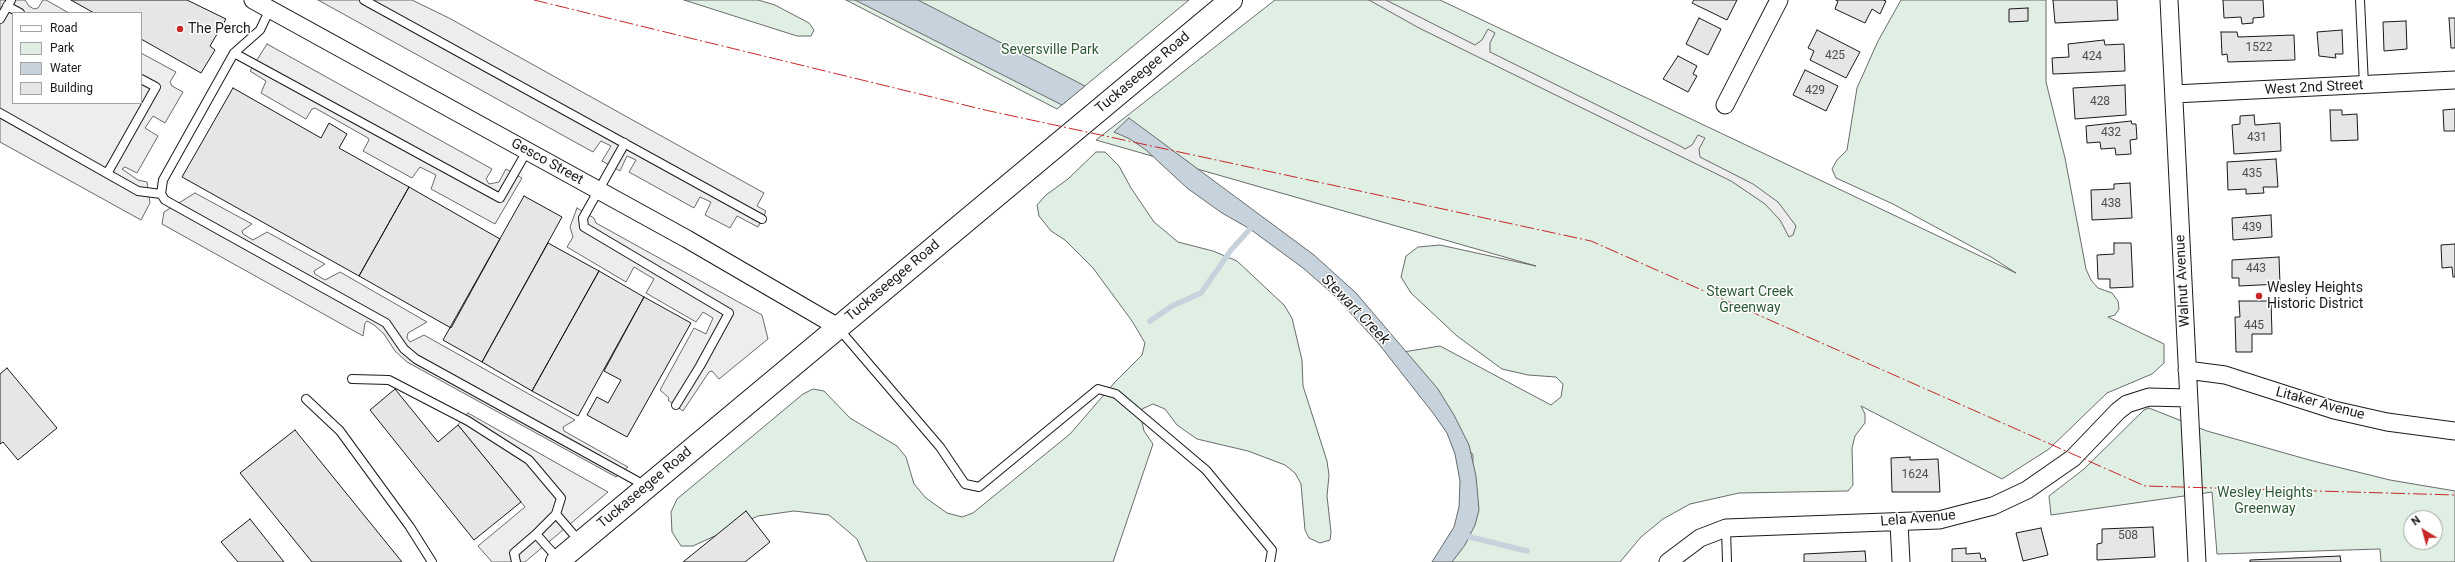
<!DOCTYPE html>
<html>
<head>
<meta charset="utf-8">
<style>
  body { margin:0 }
  #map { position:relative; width:2455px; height:562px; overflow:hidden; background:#fff; font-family:Roboto,sans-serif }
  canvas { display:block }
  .legend { position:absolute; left:12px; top:12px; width:130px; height:92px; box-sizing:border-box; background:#fff; border:1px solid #a3a3a3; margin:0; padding:5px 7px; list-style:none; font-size:12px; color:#1a1a1a }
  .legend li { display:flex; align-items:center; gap:8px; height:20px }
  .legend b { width:20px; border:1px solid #a3a3a3 }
  .north { position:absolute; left:2403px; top:510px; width:40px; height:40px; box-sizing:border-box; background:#fff; border:1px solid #a3a3a3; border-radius:50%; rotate:323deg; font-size:11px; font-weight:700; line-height:16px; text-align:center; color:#1a1a1a }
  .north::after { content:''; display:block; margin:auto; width:14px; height:18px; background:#c62828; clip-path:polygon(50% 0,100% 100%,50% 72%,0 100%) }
</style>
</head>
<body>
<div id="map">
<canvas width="2455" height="562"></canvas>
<ul class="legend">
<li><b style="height:5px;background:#fff"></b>Road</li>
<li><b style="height:11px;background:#e0efe3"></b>Park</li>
<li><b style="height:11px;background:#c6d2dc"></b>Water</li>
<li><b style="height:11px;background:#e6e6e6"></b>Building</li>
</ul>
<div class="north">N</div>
</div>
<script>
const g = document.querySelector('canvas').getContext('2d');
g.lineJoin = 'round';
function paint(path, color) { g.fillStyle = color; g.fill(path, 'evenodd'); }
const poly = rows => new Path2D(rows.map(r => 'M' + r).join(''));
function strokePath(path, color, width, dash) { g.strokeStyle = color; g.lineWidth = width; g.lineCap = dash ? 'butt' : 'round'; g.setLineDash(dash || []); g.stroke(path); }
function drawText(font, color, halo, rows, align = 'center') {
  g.font = font + ' Roboto,sans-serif'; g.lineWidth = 3; g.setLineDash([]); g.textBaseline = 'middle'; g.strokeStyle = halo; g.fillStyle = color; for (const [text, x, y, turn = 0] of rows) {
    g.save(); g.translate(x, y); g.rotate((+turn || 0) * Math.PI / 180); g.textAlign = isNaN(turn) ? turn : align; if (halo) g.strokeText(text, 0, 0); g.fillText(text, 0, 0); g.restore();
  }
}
const green = poly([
  [684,0,758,0,775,5,809,23,814,30,811,36,797,36,684,0],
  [846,0,1189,0,1057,109,846,0],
  [1275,0,1440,0,2016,273,1991,257,1893,204,1836,178,1832,169,1837,160,1847,150,1857,88,1878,41,1901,0,2046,0,2046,82,2065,158,2086,269,2091,280,2098,288,2112,293,2118,301,2119,309,2115,315,2108,317,2164,344,2164,363,2152,374,2107,393,2049,449,2002,479,1861,406,1865,414,1865,423,1855,436,1852,448,1853,485,1848,491,1739,493,1690,504,1663,519,1641,537,1620,562,1442,562,1472,502,1473,455,1397,353,1440,346,1551,405,1561,397,1563,384,1556,377,1528,375,1502,369,1457,336,1411,293,1401,277,1406,256,1418,247,1440,245,1536,266,1096,140,1275,0],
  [1096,152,1105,152,1119,166,1131,188,1154,222,1178,242,1213,251,1237,261,1284,305,1292,318,1302,360,1303,386,1327,461,1329,475,1327,496,1331,532,1330,540,1320,543,1309,538,1305,530,1301,484,1295,473,1285,465,1248,451,1197,439,1177,425,1165,409,1153,404,1142,409,1140,413,1144,431,1153,444,1113,562,867,562,857,539,829,515,794,511,758,516,693,546,681,546,672,532,671,512,677,499,803,394,813,389,824,391,850,418,897,446,906,457,914,484,926,498,947,513,962,517,973,513,1070,434,1115,382,1142,355,1145,343,1132,321,1093,268,1065,240,1051,231,1039,216,1037,205,1046,195,1068,179,1096,152],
  [2149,408,2207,431,2313,461,2390,480,2455,491,2455,562,2381,562,2380,549,2217,554,2212,492,2051,515,2049,496,2084,469,2144,410,2149,408],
  [2411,518,2435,518,2435,542,2411,542,2411,518]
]);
paint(green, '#e0efe3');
strokePath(green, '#6a6a6a', 1);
const parking = poly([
  [0,0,25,0,29,6,34,9,38,8,43,0,46,0,69,13,13,13,13,103,141,103,141,53,176,72,170,82,172,86,183,92,165,123,153,116,145,128,158,136,137,173,125,167,122,169,138,180,147,182,150,203,141,220,0,142,0,0],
  [318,0,412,0,449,18,764,193,757,206,766,211,758,227,737,216,730,228,705,215,711,202,700,197,694,208,629,172,636,160,627,156,620,171,602,161,611,146,601,141,593,152,318,0],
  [1369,0,1386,0,1475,45,1482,40,1488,29,1495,33,1490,43,1490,52,1682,147,1685,149,1692,145,1698,135,1705,138,1699,149,1700,157,1753,184,1778,202,1796,226,1793,235,1789,237,1780,220,1765,204,1731,181,1419,28,1369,0],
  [267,44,492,169,486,179,489,184,499,182,506,169,522,178,495,224,431,189,436,175,420,167,412,178,363,151,369,140,368,138,315,108,312,109,306,119,261,93,266,81,250,71,267,44],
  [195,193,252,224,242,231,243,234,253,240,267,232,325,264,314,271,315,274,325,280,340,272,427,322,408,333,407,338,410,342,424,335,575,420,563,427,564,431,628,467,616,477,407,362,395,351,384,334,374,325,367,321,365,323,363,336,162,224,164,212,195,193],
  [577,208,594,218,596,223,762,315,768,339,719,379,712,371,709,372,683,411,668,400,669,398,660,390,694,328,706,334,713,318,703,312,696,322,646,293,654,279,634,267,626,282,567,247,573,237,570,227,577,208],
  [468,413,608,492,525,562,492,562,478,546,525,507,458,425,468,413]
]);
paint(parking, '#ededed');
strokePath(parking, '#6a6a6a', 1);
const water = poly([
  [855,0,918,0,1085,86,1062,105,855,0],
  [1129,118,1314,255,1356,293,1438,389,1454,415,1469,445,1476,476,1479,510,1475,525,1465,545,1452,562,1432,562,1454,527,1459,507,1460,481,1455,454,1447,433,1433,413,1378,343,1334,295,1303,268,1250,229,1222,213,1187,188,1146,150,1130,139,1114,132,1129,118]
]);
paint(water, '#c6d2dc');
strokePath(water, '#6a6a6a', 1);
strokePath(poly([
  [1150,321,1172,306,1201,293,1231,250,1250,229,1252,223],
  [1462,535,1527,551]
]), '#c6d2dc', 5.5);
const building = poly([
  [71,0,187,0,226,19,210,46,215,50,201,73,141,39,141,13,94,13,71,0],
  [1694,0,1737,0,1727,20,1692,3,1694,0],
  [1836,0,1883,0,1886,1,1880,14,1872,9,1865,23,1835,9,1838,1,1836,0],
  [2053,0,2117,0,2118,20,2055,23,2053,0],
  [2223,0,2263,0,2264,17,2253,18,2253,23,2242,24,2241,17,2224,18,2223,0],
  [2028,8,2028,21,2009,22,2009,9,2028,8],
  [1699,18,1721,29,1708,55,1686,44,1699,18],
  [2449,18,2455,18,2455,48,2451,48,2449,18],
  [2406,21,2407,49,2384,51,2383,22,2406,21],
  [1817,30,1860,52,1846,78,1810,60,1814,51,1808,48,1817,30],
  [2342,30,2343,54,2335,54,2336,58,2319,56,2317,32,2342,30],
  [2221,32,2237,32,2238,37,2294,35,2295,60,2228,62,2227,54,2222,55,2221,32],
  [2104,40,2105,45,2124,44,2125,71,2053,74,2052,58,2069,57,2068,44,2104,40],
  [1678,56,1697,66,1693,74,1697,76,1688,92,1663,79,1678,56],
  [1805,70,1838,86,1826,111,1793,95,1805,70],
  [2125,85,2126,115,2075,119,2073,88,2125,85],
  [233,88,321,138,329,123,347,134,339,148,409,187,359,276,182,177,233,88],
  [2455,109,2455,131,2444,131,2443,110,2455,109],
  [2330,110,2342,110,2342,115,2357,114,2358,140,2331,141,2330,110],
  [2254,115,2255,125,2280,123,2281,151,2234,154,2232,125,2240,124,2240,116,2254,115],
  [2131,121,2132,124,2136,124,2137,139,2130,140,2131,154,2116,155,2115,148,2101,149,2100,142,2087,143,2086,126,2131,121],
  [2276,159,2278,187,2263,187,2264,193,2246,194,2246,189,2228,190,2227,162,2276,159],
  [2130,183,2132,218,2092,220,2091,190,2114,189,2114,184,2130,183],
  [409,187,500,239,451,328,359,276,409,187],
  [524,196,562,217,482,362,443,340,524,196],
  [2271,215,2272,237,2233,240,2232,218,2271,215],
  [548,243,599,271,532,391,482,362,548,243],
  [2114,243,2131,243,2133,287,2110,288,2110,279,2098,279,2097,255,2114,254,2114,243],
  [2455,244,2455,277,2453,277,2452,267,2442,268,2441,245,2455,244],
  [2279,257,2280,284,2239,286,2239,278,2232,278,2232,260,2279,257],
  [599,271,644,297,578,416,532,391,599,271],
  [644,297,691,323,627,437,587,415,597,397,608,403,621,380,604,371,644,297],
  [2239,301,2271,301,2272,334,2252,334,2252,352,2236,352,2235,317,2240,317,2239,301],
  [7,368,57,428,18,460,3,442,0,444,0,374,7,368],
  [395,389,438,442,458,425,521,502,474,540,370,410,395,389],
  [295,430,402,562,312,562,240,473,295,430],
  [1910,457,1910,460,1938,459,1940,492,1892,492,1891,458,1910,457],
  [746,511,770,542,745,562,683,562,746,511],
  [250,519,284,562,238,562,221,542,250,519],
  [2153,527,2155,557,2097,560,2097,544,2102,543,2102,529,2153,527],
  [2041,528,2048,555,2023,561,2016,533,2041,528],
  [1966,548,1966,554,1980,553,1981,559,1985,558,1986,562,1952,562,1952,549,1966,548],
  [1865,551,1866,562,1804,562,1804,554,1865,551],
  [2340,556,2341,562,2250,562,2250,560,2340,556]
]);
paint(building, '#e6e6e6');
strokePath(building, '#1a1a1a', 1);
const lane = poly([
  [364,0,762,219],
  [2360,0,2364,85],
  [7,6,20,13],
  [270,9,260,30,234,53,163,180,161,194,165,200,386,323,404,349,416,359,646,486],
  [0,19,11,0],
  [234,53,500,198,527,151],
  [0,113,138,191,161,194],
  [625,143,583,218,584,227,729,313,700,366,676,405],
  [108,172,156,87,141,79],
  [839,329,940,447,965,484,979,487,1098,389,1116,394,1206,470,1272,550,1270,562],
  [352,379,389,380,468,421,529,460,561,498,556,514,536,534],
  [306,399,340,431,410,527,432,562],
  [556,514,580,542],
  [1726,528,1727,562],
  [516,562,514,553,536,534,559,560]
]);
const street = poly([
  [253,0,687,239,838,327],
  [2169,0,2197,562],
  [2174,94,2455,80],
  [1725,105,1779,0],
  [2187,370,2225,375,2334,410,2387,422,2455,431],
  [1899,523,1901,562],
  [1668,562,1700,538,1726,528,1939,520,1993,506,2027,490,2073,458,2118,411,2127,404,2149,397,2188,398]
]);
const secondary = poly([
  [557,562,1231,0]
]);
strokePath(lane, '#1a1a1a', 10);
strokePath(street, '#1a1a1a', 19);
strokePath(secondary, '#1a1a1a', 24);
strokePath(lane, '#fff', 8);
strokePath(street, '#fff', 17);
strokePath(secondary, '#fff', 22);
strokePath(poly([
  [534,0,985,110,1591,241,2145,486,2455,495]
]), '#c62828', 1, [14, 3, 2, 3]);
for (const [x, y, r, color] of [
  [180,29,4,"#c62828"],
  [2259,296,4,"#c62828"]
]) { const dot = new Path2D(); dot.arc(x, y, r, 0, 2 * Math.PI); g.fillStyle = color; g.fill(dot); strokePath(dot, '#fff', 1.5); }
drawText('12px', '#4d4d4d', null, [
  ["1522",2259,48],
  ["425",1835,56],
  ["424",2092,57],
  ["429",1815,91],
  ["428",2100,102],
  ["432",2111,133],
  ["431",2257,138],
  ["435",2252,174],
  ["438",2111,204],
  ["439",2252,228],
  ["443",2256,269],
  ["445",2254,326],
  ["1624",1915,475],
  ["508",2128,536]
]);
drawText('14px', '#1a1a1a', '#fff', [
  ["The Perch",188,29],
  ["Wesley Heights",2267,288],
  ["Historic District",2267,304]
], 'left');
drawText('14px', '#2b5a34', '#fff', [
  ["Seversville Park",1050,50],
  ["Stewart Creek",1750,292],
  ["Greenway",1750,308],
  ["Wesley Heights",2265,493],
  ["Greenway",2265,509]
]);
drawText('14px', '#1a1a1a', '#fff', [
  ["Tuckaseegee Road",1143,73,-40],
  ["West 2nd Street",2314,88,-3],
  ["Gesco Street",547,162,29],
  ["Tuckaseegee Road",893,281,-40],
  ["Walnut Avenue",2183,281,-93],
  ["Litaker Avenue",2320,404,15],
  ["Tuckaseegee Road",645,488,-40],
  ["Lela Avenue",1918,519,-5]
]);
drawText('italic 15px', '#1a1a1a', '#fff', [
  ["Stewart Creek",1355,310,46]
]);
</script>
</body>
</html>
